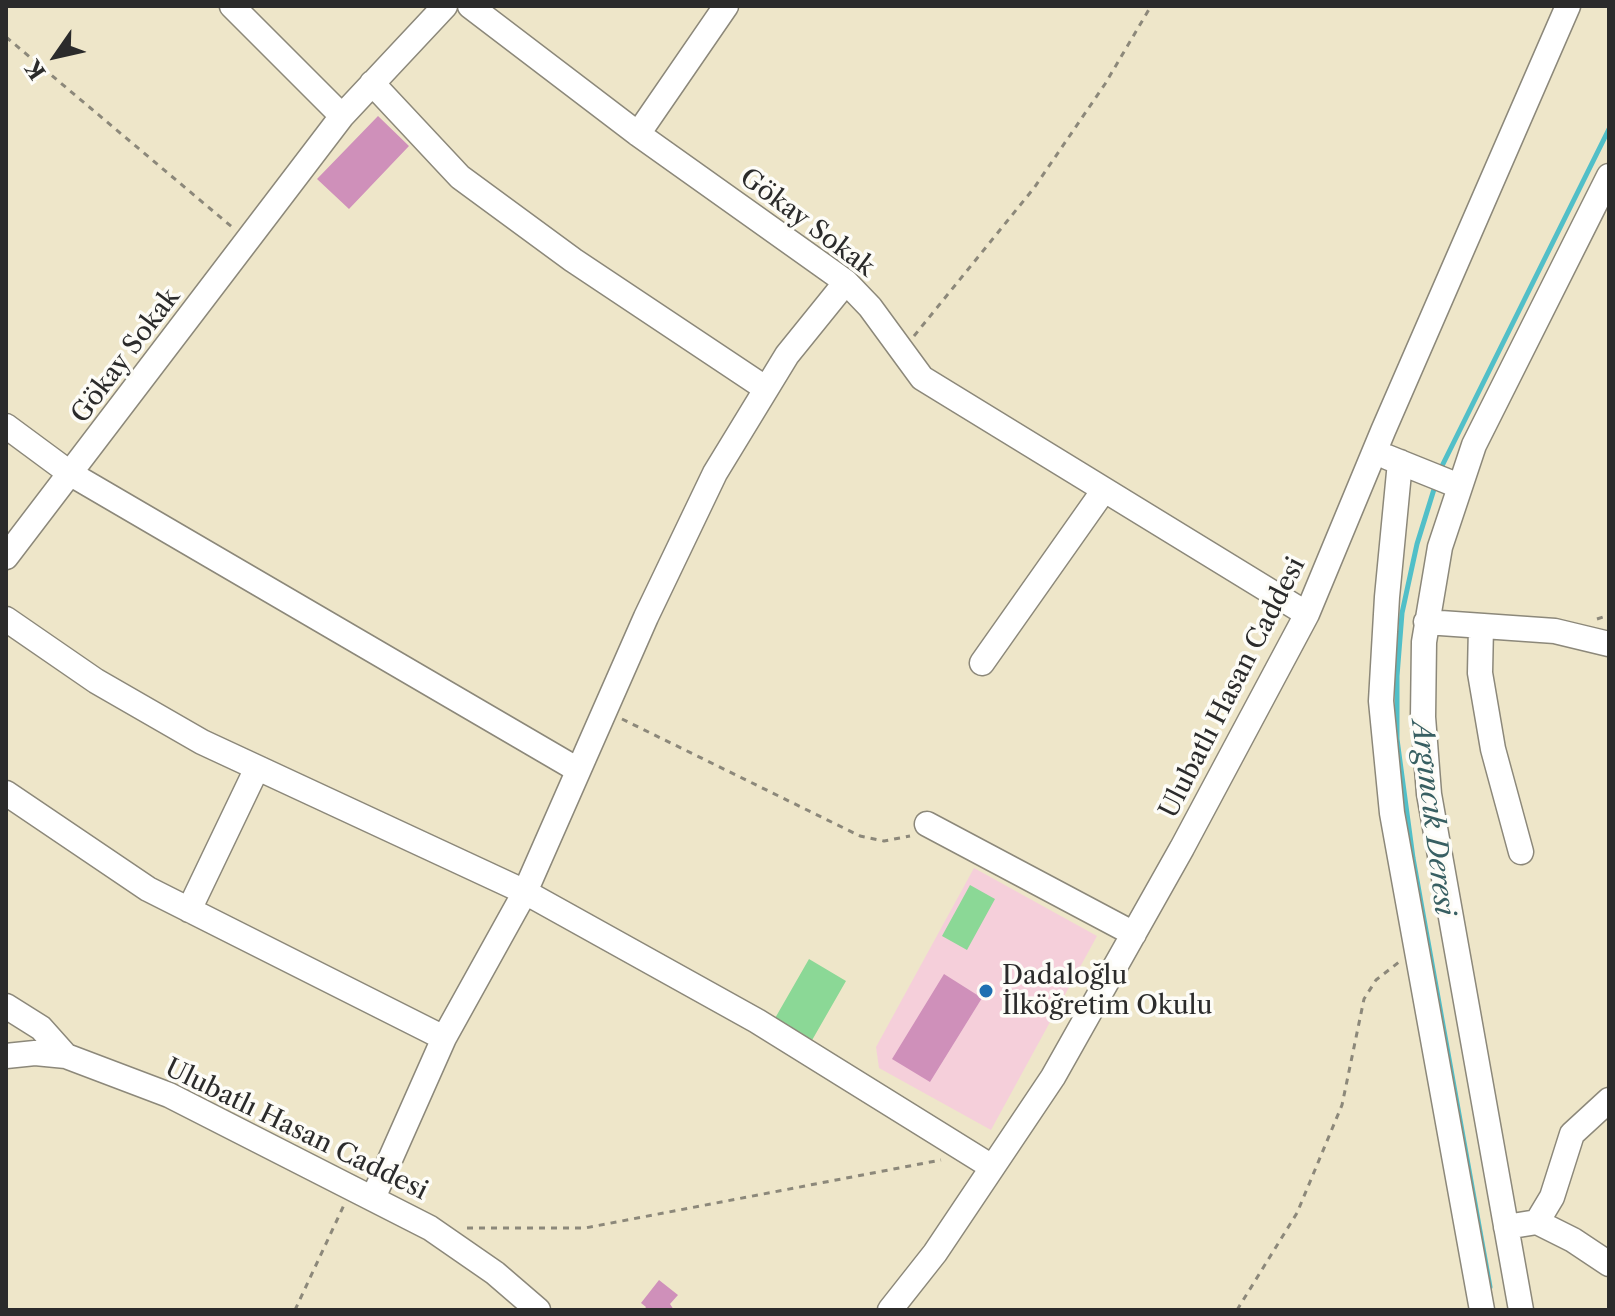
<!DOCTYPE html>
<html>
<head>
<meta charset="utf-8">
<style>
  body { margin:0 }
  #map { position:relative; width:1615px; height:1316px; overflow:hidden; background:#eee6c9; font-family:"Libre Caslon Text",serif }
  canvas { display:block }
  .frame { position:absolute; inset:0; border:8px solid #2b2b2b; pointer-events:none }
  .north { position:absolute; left:16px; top:16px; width:80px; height:80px; -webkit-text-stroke:6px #fdfcf7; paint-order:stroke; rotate:236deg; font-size:22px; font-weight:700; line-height:32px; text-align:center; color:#2b2b2b }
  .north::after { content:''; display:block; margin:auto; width:28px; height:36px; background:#2b2b2b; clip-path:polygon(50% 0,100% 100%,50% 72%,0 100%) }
</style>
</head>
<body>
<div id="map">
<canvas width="1615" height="1316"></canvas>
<div class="frame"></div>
<div class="north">K</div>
</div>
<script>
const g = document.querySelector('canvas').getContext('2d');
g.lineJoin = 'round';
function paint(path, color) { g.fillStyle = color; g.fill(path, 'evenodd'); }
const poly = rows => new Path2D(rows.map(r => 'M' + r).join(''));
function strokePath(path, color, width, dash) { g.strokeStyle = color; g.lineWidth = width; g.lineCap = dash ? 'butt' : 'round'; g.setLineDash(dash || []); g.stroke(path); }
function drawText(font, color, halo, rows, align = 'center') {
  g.font = font + ' "Libre Caslon Text",serif'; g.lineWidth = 7; g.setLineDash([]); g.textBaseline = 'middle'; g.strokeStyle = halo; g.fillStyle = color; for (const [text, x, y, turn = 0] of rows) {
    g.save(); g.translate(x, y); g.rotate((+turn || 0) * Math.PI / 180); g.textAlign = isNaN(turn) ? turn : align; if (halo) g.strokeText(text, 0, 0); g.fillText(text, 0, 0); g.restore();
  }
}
paint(poly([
  [974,868,1097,936,991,1130,879,1068,876,1047]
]), '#f5cfda');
paint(poly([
  [970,885,995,899,967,950,942,936],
  [809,959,846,981,811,1042,774,1020]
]), '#8bd896');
strokePath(poly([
  [1439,472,1609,129],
  [1435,486,1417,544,1402,613,1397,676,1397,739,1413,858,1490,1287]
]), '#51bfc8', 5);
paint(poly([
  [378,116,409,146,349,209,317,179],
  [944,974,982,998,930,1082,892,1059],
  [659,1280,678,1295,670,1304,674,1310,644,1310,646,1307,641,1303]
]), '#cf90ba');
const minor = poly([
  [232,6,342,116],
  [470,6,638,134,846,282,870,307,922,378,1307,614],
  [372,83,460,177,573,260,765,388],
  [638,134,726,6],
  [6,426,71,474,578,770],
  [1387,457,1459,486],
  [1400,462,1387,597,1381,701,1392,813,1482,1310],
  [6,557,342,116,445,6],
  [6,619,96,681,202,742,525,892,757,1021,992,1167],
  [1426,622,1555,631,1609,644],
  [1481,626,1480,673,1493,749,1521,852],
  [982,663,1104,490],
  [6,793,148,889,444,1038],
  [927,824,1134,934],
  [189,910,257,768],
  [6,1006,41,1028,66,1056],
  [6,1056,35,1053,66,1056,169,1095,430,1228,495,1273,538,1310],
  [373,1198,444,1038,525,892,646,617,715,473,787,355,846,282],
  [1537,1222,1573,1240,1609,1264],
  [1506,1227,1537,1222,1552,1197,1572,1134,1609,1100],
  [890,1310,935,1253,1053,1077,1182,848,1307,614,1383,431,1568,6],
  [1521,1310,1429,794,1423,717,1424,642,1440,547,1474,445,1609,176]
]);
strokePath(minor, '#8c887a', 27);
strokePath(poly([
  [6,37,232,227],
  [914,336,1034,188,1105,84,1151,6],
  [1597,619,1609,615],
  [622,719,860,836,884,841,910,836],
  [467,1228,585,1228,941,1160],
  [295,1310,344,1205],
  [1237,1310,1297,1213,1342,1105,1364,999,1376,980,1399,962]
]), '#8c887a', 3, [6, 6]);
strokePath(minor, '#fff', 24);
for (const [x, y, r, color] of [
  [986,991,8,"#1f6fb2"]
]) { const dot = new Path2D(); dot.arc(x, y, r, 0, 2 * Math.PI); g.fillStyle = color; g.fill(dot); strokePath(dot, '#fdfcf7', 3); }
drawText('26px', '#2b2b2b', '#fdfcf7', [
  ["Gökay Sokak",807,223,37],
  ["Gökay Sokak",126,356,-53],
  ["Ulubatlı Hasan Caddesi",1233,688,-63],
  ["Ulubatlı Hasan Caddesi",296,1130,26]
]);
drawText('26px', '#2b2b2b', '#fdfcf7', [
  ["Dadaloğlu",1002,976],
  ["İlköğretim Okulu",1002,1006]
], 'left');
drawText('italic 28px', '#385f62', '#fdfcf7', [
  ["Argıncık Deresi",1432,818,83]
]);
</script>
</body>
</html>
